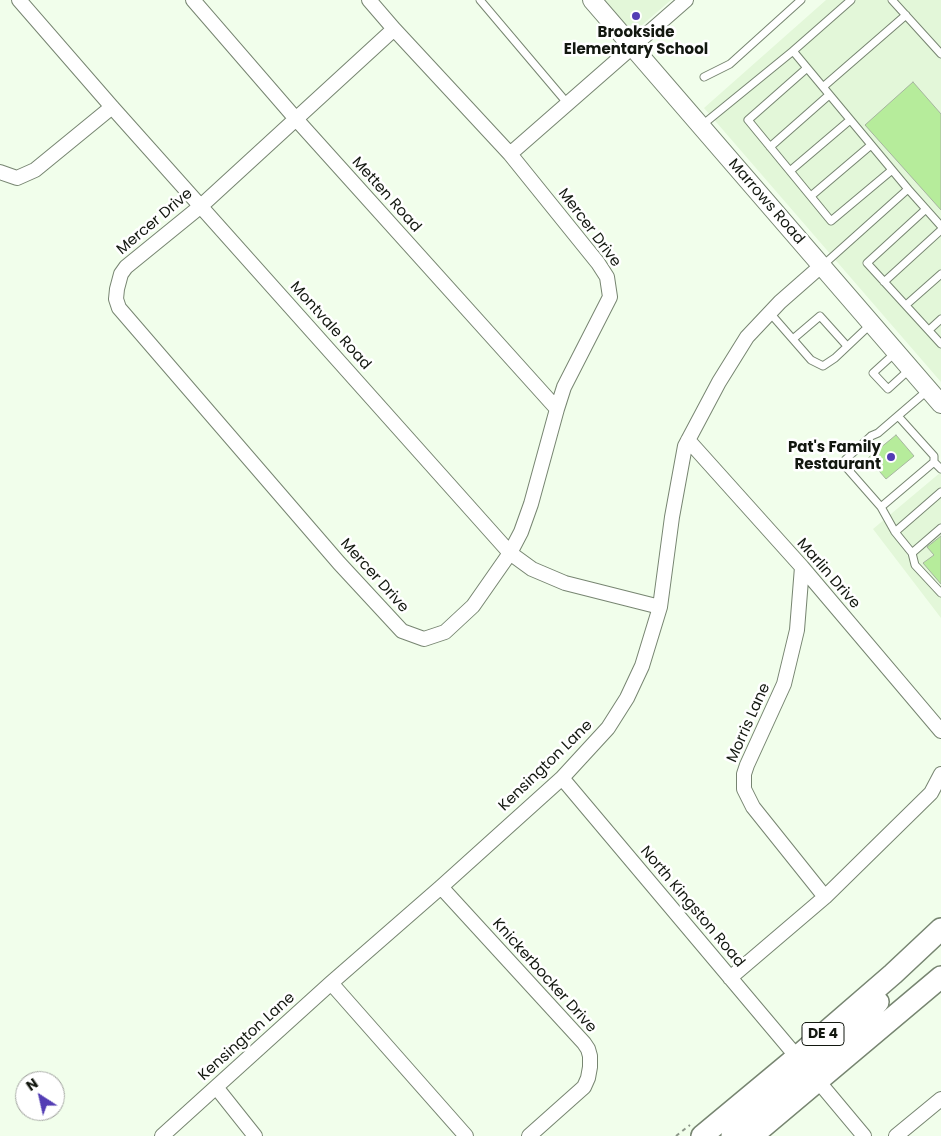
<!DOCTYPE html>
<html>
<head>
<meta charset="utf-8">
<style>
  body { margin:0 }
  #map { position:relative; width:941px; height:1136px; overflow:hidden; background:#f1feeb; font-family:Poppins,sans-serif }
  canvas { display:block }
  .north { position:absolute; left:15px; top:1071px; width:50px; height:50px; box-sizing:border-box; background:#fff; border:1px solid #a1a39f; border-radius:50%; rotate:325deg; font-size:14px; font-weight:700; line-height:20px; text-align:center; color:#131810 }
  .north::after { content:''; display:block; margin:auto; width:18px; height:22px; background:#533db4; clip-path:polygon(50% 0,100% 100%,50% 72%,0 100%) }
</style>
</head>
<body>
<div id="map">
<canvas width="941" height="1136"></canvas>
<div class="north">N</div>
</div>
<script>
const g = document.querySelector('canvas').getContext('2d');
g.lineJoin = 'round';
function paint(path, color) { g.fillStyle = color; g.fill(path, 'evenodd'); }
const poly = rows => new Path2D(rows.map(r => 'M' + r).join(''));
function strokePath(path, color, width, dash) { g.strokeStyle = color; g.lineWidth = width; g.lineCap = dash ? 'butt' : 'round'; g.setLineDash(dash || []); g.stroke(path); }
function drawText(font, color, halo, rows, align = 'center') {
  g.font = font + ' Poppins,sans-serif'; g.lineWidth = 5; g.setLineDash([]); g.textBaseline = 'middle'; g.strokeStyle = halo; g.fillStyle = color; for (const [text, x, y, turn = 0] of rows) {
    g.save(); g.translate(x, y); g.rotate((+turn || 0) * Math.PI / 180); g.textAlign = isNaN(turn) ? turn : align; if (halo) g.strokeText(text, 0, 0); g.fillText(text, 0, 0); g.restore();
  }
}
paint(poly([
  [605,0,671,0,633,33],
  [826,0,941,0,941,382,704,108],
  [941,472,941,618,873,529]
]), '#e3f7d9');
const building = poly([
  [913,82,941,114,941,210,865,125,913,82],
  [896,435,914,456,886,479,868,458,896,435],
  [941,536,941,584,923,563,934,555,927,547,941,536]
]);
paint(building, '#b6ec9b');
strokePath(building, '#a6b59f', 1);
const service = poly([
  [480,0,568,104],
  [892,0,941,54],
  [807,68,748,120,831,221,892,170],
  [704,77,730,64,801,0],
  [823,87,906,15],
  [701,126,793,51],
  [770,147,829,95],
  [790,171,850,120],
  [908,189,941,226],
  [811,196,871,145],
  [926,209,867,263,941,344],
  [822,266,908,189,793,51,851,0],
  [884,282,941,230],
  [906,305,941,274],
  [770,313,811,360,823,366,835,358,871,324],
  [929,330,941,319],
  [793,339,820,316,847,346],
  [895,353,873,373,888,389,910,369],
  [934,462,941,469],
  [941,492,895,532,912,553,915,565,941,593],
  [881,507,845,466,845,460,871,436,878,433,928,390],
  [895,532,881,507,934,462,934,456,898,416],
  [912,553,941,528]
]);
const minor = poly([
  [19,0,112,107,510,553,532,569,565,583,660,607],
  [193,0,296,119,557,409],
  [369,0,394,29,510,154,598,263,607,277,610,297,564,387,557,409,531,504,521,532,510,553,473,606,445,632,424,639,402,631,339,563,119,308,116,299,117,289,121,274,126,267,201,206,394,29],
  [510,154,686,0],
  [0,172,17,178,35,170,112,107],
  [688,440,802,567,941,731],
  [802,567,797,630,784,684,747,765,744,774,744,789,753,807,825,897],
  [562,778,797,1057],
  [441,887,584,1043,588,1049,590,1056,590,1067,588,1078,584,1087,529,1136],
  [730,978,825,897,931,793,941,774],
  [331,983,466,1136],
  [818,1081,864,1136],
  [216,1087,255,1136],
  [162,1136,331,983,441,887,562,778,608,728,627,698,642,666,660,607,672,517,685,446,719,382,747,337,780,302,821,266],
  [896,1136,941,1099]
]);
const tertiary = poly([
  [592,0,941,404]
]);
const primary = poly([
  [818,1081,814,1072,815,1067,818,1061,823,1055,862,1020,878,1002],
  [702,1136,797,1057,893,974,941,929],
  [732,1136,794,1079,797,1073,798,1066,797,1057],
  [752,1136,941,977]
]);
strokePath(service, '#778571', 9);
strokePath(minor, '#778571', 16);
strokePath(tertiary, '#778571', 20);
strokePath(primary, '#778571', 24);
strokePath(poly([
  [676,1136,690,1125]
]), '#8d9789', 2, [4, 4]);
strokePath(service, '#fff', 7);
strokePath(minor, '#fff', 14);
strokePath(tertiary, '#fff', 18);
strokePath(primary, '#fff', 21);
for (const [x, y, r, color] of [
  [636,16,5,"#533db4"],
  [891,457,5,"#533db4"]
]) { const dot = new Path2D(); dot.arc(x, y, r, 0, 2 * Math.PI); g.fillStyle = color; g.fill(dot); strokePath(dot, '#fff', 2); }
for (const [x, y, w] of [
  [823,1034,42]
]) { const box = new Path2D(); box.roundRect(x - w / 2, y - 11.5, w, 23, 4); g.fillStyle = '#fff'; g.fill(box); strokePath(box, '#131810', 1); }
drawText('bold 14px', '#131810', null, [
  ["DE 4",823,1034]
]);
drawText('bold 15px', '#131810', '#fff', [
  ["Brookside",636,33],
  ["Elementary School",636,50],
  ["Pat's Family",881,448,"right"],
  ["Restaurant",881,465,"right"]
]);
drawText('15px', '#131810', '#fff', [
  ["Metten Road",386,195,48],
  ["Marrows Road",766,202,49],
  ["Mercer Drive",155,222,-40],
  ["Mercer Drive",589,228,53],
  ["Montvale Road",330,326,48],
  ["Marlin Drive",828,574,49],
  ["Mercer Drive",374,576,48],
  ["Morris Lane",749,723,-66],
  ["Kensington Lane",546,766,-44],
  ["North Kingston Road",692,907,50],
  ["Knickerbocker Drive",544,976,48],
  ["Kensington Lane",247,1037,-42]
]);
</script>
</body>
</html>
